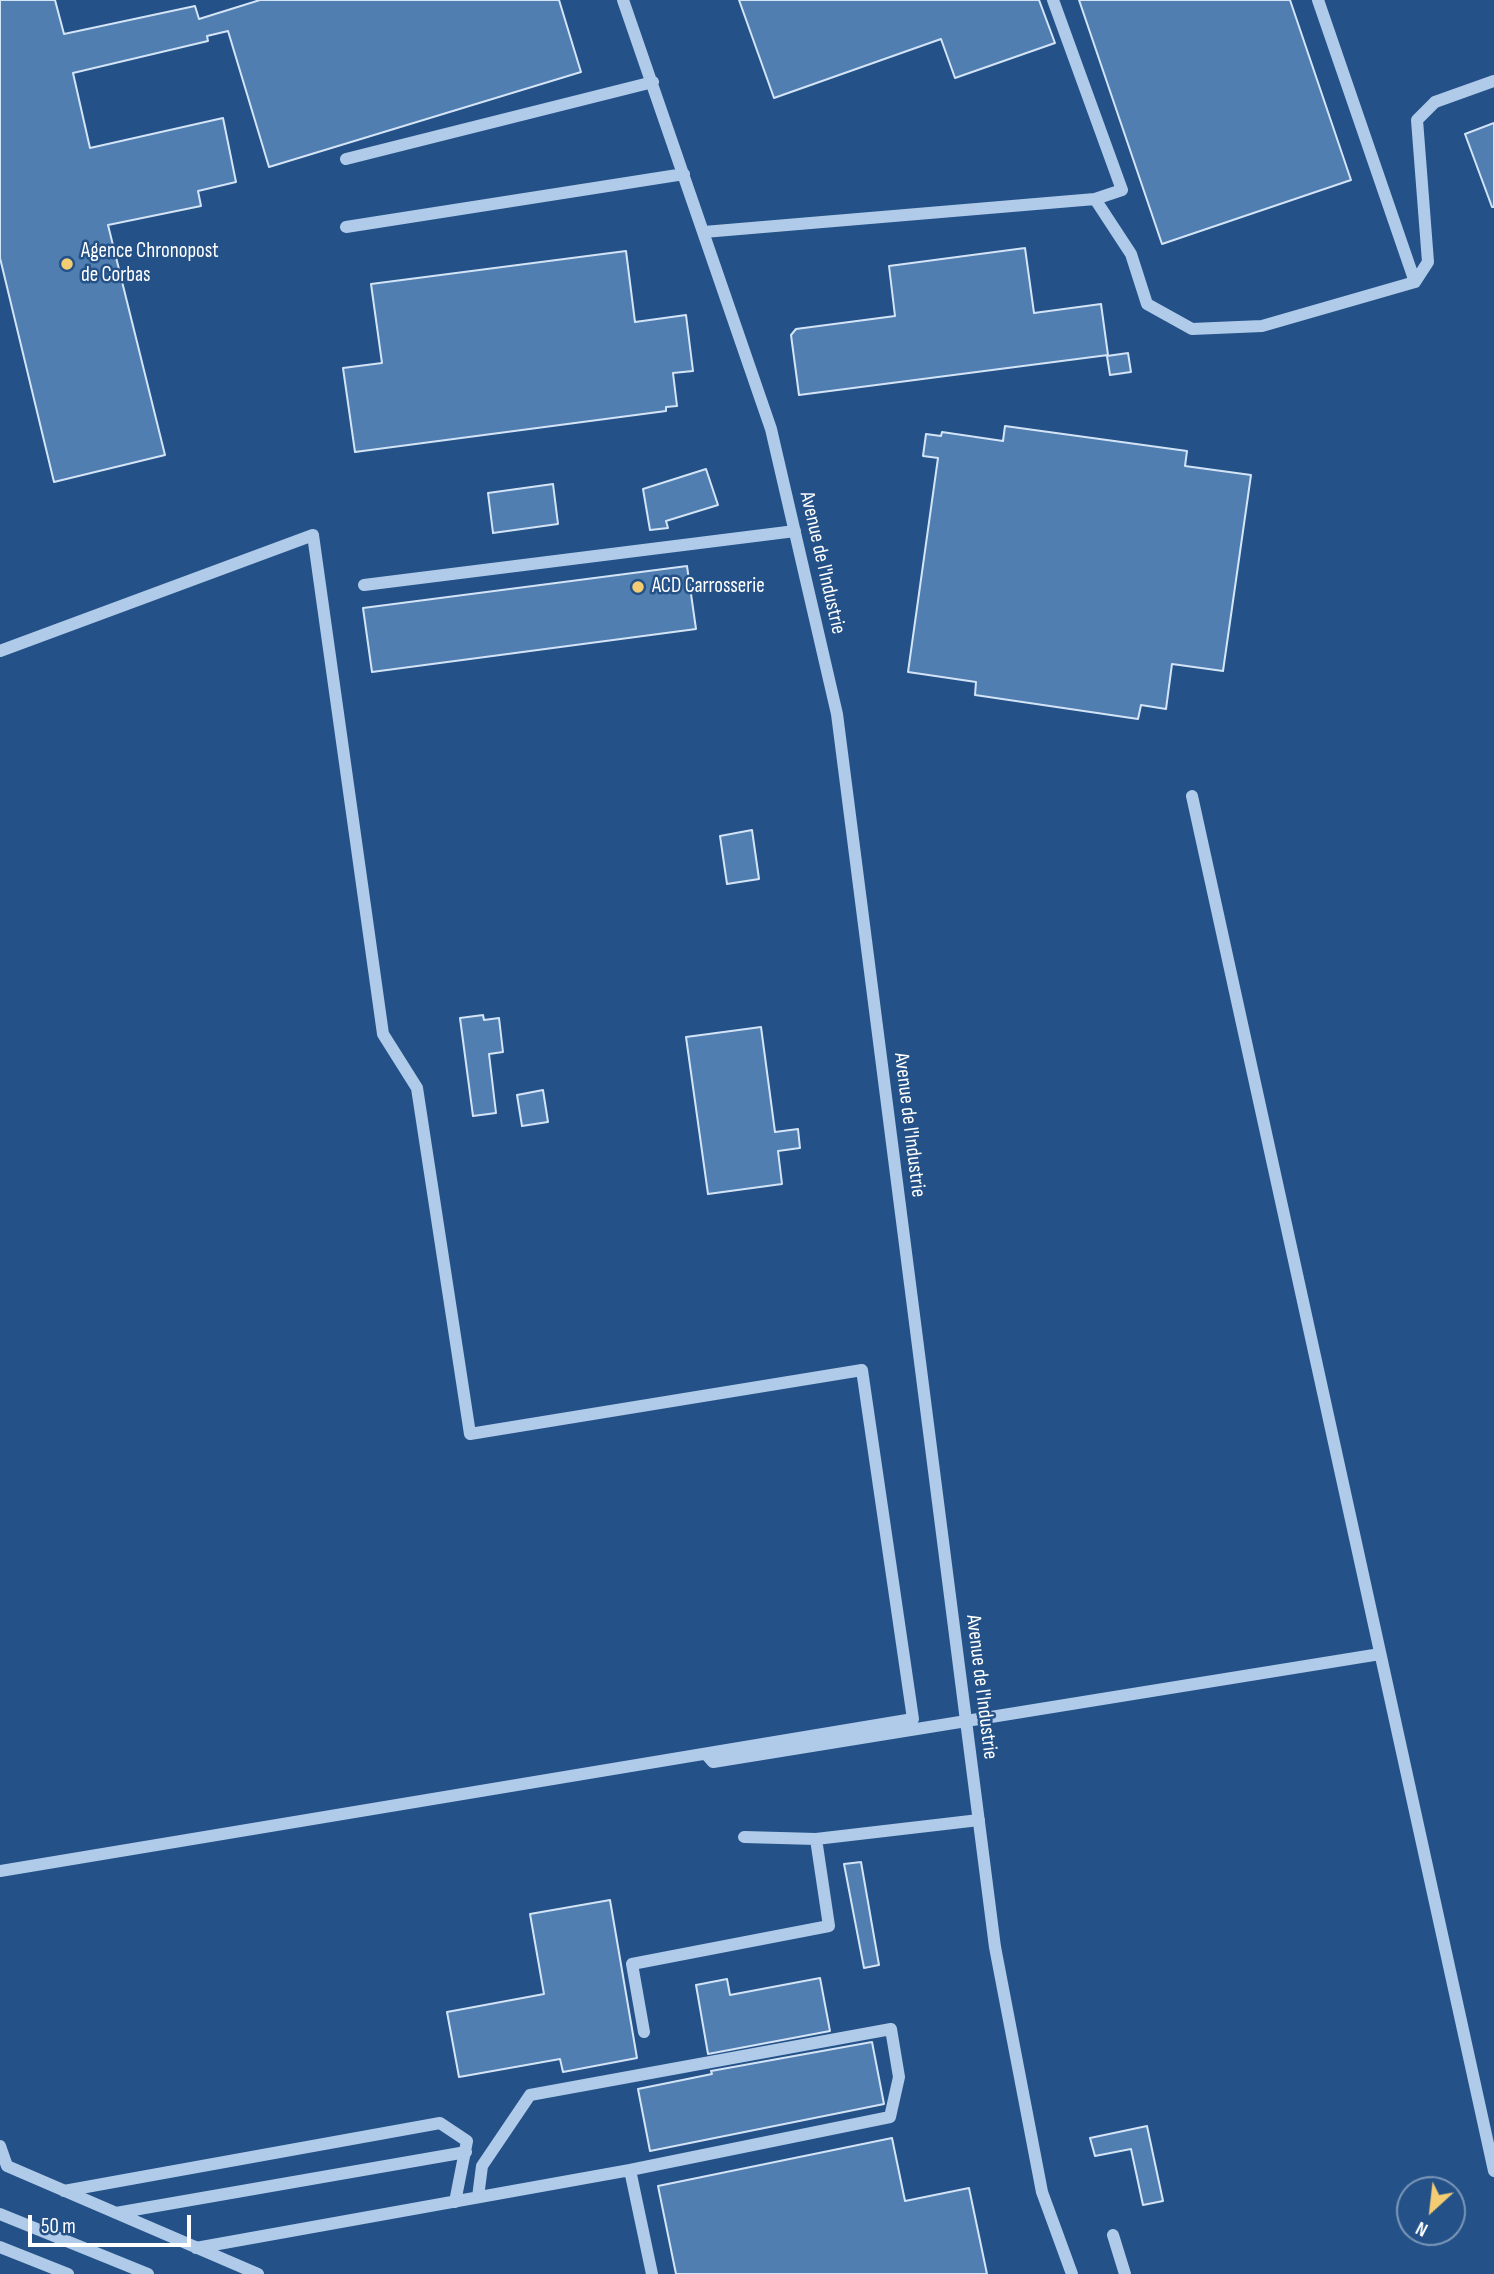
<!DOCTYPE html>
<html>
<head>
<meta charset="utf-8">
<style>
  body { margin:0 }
  #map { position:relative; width:1494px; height:2274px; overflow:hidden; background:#245288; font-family:"Sofia Sans Condensed",sans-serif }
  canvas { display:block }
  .north { position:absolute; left:1396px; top:2176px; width:70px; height:70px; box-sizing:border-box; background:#245288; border:2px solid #7c97b8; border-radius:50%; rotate:207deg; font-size:19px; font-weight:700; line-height:28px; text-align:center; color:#fff }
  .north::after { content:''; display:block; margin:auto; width:24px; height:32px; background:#f3cc73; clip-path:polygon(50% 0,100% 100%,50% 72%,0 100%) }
  .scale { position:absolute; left:28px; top:2215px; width:163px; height:32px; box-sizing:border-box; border:4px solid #fff; border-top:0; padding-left:9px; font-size:21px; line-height:24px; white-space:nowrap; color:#fff; -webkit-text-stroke:5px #245288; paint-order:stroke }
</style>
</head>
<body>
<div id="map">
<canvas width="1494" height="2274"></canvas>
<div class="north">N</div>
<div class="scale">50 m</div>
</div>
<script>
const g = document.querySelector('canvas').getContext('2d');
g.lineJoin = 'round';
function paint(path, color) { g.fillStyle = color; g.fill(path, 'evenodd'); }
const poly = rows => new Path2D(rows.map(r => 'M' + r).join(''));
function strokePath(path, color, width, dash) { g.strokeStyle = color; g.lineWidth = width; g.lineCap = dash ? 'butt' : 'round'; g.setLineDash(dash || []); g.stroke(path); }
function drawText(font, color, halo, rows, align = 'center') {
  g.font = font + ' "Sofia Sans Condensed",sans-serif'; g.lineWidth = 5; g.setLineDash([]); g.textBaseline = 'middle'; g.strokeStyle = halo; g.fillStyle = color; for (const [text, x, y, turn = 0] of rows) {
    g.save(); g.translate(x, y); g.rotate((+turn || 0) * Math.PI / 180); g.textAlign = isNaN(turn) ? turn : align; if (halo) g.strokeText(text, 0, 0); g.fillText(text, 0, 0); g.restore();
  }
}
const building = poly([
  [0,0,55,0,64,34,195,6,199,19,260,0,559,0,581,72,269,167,228,31,207,36,208,41,73,73,90,148,223,118,236,182,198,191,201,206,108,225,165,455,54,482,0,258,0,0],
  [739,0,1039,0,1055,43,955,78,941,39,774,98,739,0],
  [1079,0,1290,0,1351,180,1162,244,1079,0],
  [1494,123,1494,207,1492,207,1465,134,1494,123],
  [1025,248,1034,313,1101,304,1108,355,799,395,791,335,796,329,895,316,889,266,1025,248],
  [626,251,635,322,686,315,693,371,673,373,677,406,666,407,666,411,355,452,343,368,382,363,371,284,626,251],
  [1128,353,1131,372,1110,375,1107,356,1128,353],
  [1005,426,1187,451,1185,466,1251,475,1223,671,1172,664,1166,709,1141,705,1138,719,975,695,976,682,908,672,938,458,923,456,926,434,941,436,942,432,1003,441,1005,426],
  [706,469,718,505,666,521,668,528,650,530,643,489,706,469],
  [553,484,558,524,493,533,488,493,553,484],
  [687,566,696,629,372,672,363,608,687,566],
  [752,830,759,879,727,884,720,836,752,830],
  [483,1015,484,1020,499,1018,503,1052,489,1054,496,1113,473,1116,460,1018,483,1015],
  [761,1027,775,1132,798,1129,800,1148,778,1151,782,1184,708,1194,686,1037,761,1027],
  [543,1090,548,1122,522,1126,517,1095,543,1090],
  [861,1862,879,1965,864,1968,844,1864,861,1862],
  [610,1900,637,2058,563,2072,560,2059,459,2077,447,2012,544,1994,530,1914,610,1900],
  [820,1978,830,2031,708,2054,696,1985,727,1979,730,1995,820,1978],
  [872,2042,884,2104,650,2151,638,2089,712,2074,711,2071,872,2042],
  [1147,2126,1163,2201,1143,2205,1131,2149,1095,2156,1090,2138,1147,2126],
  [892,2138,905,2201,969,2188,987,2274,676,2274,658,2186,892,2138]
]);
paint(building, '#517eb1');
strokePath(building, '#d4e4f7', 2);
strokePath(poly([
  [623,0,771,429,837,714,995,1947,1042,2192,1072,2274],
  [1053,0,1122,190,1095,199],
  [1318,0,1415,282],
  [346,159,653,82],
  [346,227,684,174],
  [704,232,1095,199,1131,254,1147,304,1192,329,1262,326,1415,282,1428,262,1417,120,1435,102,1494,81],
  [364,585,795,531],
  [0,651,313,535,383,1034,417,1088,470,1434,862,1370,913,1719,0,1871],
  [1192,796,1494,2171],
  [706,1754,713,1762,1380,1654],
  [744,1837,816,1839,979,1820],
  [644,2032,632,1964,829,1926,816,1839],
  [0,2146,7,2166,258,2274],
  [64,2191,440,2123,467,2141,455,2202],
  [478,2197,482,2166,530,2095,891,2029,899,2077,890,2117,630,2170],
  [116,2213,466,2152],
  [0,2214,148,2274],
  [1113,2235,1125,2274],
  [0,2247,68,2274],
  [196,2248,630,2170,652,2274]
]), '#b0cbe9', 12);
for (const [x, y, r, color] of [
  [67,264,7,"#f3cc73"],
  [638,587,7,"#f3cc73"]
]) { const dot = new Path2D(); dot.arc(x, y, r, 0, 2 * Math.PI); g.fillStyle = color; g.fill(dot); strokePath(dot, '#245288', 2.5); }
drawText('21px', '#fff', '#245288', [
  ["Agence Chronopost",81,252],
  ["de Corbas",81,276],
  ["ACD Carrosserie",652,587]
], 'left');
drawText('21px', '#fff', '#245288', [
  ["Avenue de l'Industrie",822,563,77],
  ["Avenue de l'Industrie",909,1125,83],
  ["Avenue de l'Industrie",981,1687,83]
]);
</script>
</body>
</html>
